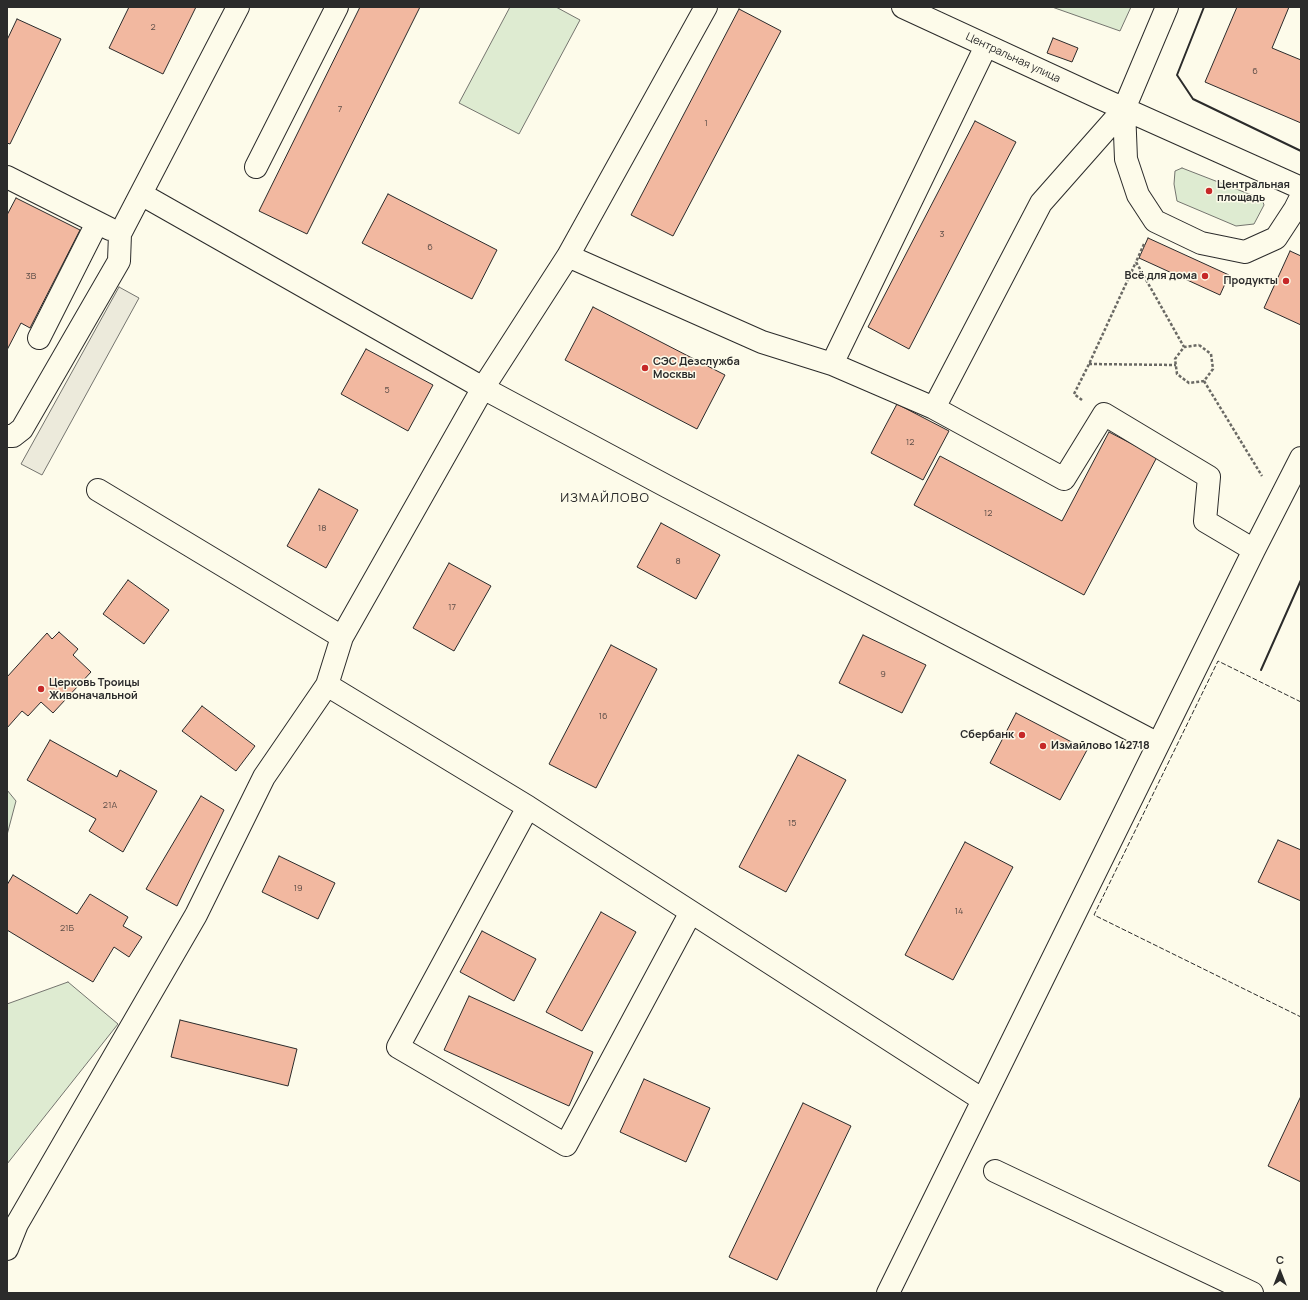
<!DOCTYPE html>
<html>
<head>
<meta charset="utf-8">
<style>
  body { margin:0 }
  #map { position:relative; width:1308px; height:1300px; overflow:hidden; background:#fdfbea; font-family:Manrope,sans-serif }
  canvas { display:block }
  .frame { position:absolute; inset:0; border:8px solid #2b2b2b; pointer-events:none }
  .north { position:absolute; left:1260px; top:1252px; width:40px; height:40px; -webkit-text-stroke:3px #fdfbea; paint-order:stroke; rotate:0deg; font-size:11px; font-weight:700; line-height:16px; text-align:center; color:#2b2b2b }
  .north::after { content:''; display:block; margin:auto; width:14px; height:18px; background:#2b2b2b; clip-path:polygon(50% 0,100% 100%,50% 72%,0 100%) }
</style>
</head>
<body>
<div id="map">
<canvas width="1308" height="1300"></canvas>
<div class="frame"></div>
<div class="north">С</div>
</div>
<script>
const g = document.querySelector('canvas').getContext('2d');
g.lineJoin = 'round';
function paint(path, color) { g.fillStyle = color; g.fill(path, 'evenodd'); }
const poly = rows => new Path2D(rows.map(r => 'M' + r).join(''));
function strokePath(path, color, width, dash) { g.strokeStyle = color; g.lineWidth = width; g.lineCap = dash ? 'butt' : 'round'; g.setLineDash(dash || []); g.stroke(path); }
function drawText(font, color, halo, rows, align = 'center') {
  g.font = font + ' Manrope,sans-serif'; g.lineWidth = 3; g.setLineDash([]); g.textBaseline = 'middle'; g.strokeStyle = halo; g.fillStyle = color; for (const [text, x, y, turn = 0] of rows) {
    g.save(); g.translate(x, y); g.rotate((+turn || 0) * Math.PI / 180); g.textAlign = isNaN(turn) ? turn : align; if (halo) g.strokeText(text, 0, 0); g.fillText(text, 0, 0); g.restore();
  }
}
const green = poly([
  [510,7,556,7,580,20,519,134,459,103,510,7],
  [1052,7,1131,7,1120,31,1052,7],
  [1182,168,1262,199,1264,205,1254,224,1236,226,1177,201,1174,184,1175,171,1182,168],
  [7,790,16,801,7,835,7,790],
  [68,982,118,1024,7,1164,7,1004,68,982]
]);
paint(green, '#deebd1');
strokePath(green, '#74746e', 1);
const parking = poly([
  [119,287,139,298,42,475,21,464,119,287]
]);
paint(parking, '#eceadb');
strokePath(parking, '#74746e', 1);
const building = poly([
  [129,7,196,7,163,74,109,48,129,7],
  [360,7,420,7,307,234,259,211,360,7],
  [1237,7,1289,7,1272,48,1301,60,1301,123,1205,82,1237,7],
  [739,9,781,31,673,236,631,215,739,9],
  [17,19,61,39,10,144,7,143,7,40,17,19],
  [1053,38,1078,48,1072,62,1047,53,1053,38],
  [975,121,1016,142,909,349,868,327,975,121],
  [388,194,497,250,472,299,362,243,388,194],
  [16,198,80,230,30,328,21,323,7,350,7,215,16,198],
  [1148,238,1229,275,1220,295,1139,258,1148,238],
  [1290,251,1301,256,1301,325,1264,308,1290,251],
  [593,307,725,375,697,429,565,360,593,307],
  [366,349,433,385,408,431,341,394,366,349],
  [897,404,949,431,923,480,871,453,897,404],
  [1109,432,1157,457,1084,595,914,505,940,456,1062,521,1109,432],
  [319,489,358,510,326,568,287,546,319,489],
  [661,523,720,555,696,599,637,567,661,523],
  [449,563,491,586,454,651,413,628,449,563],
  [128,580,169,610,144,644,103,614,128,580],
  [59,632,78,649,73,655,91,672,53,713,41,702,28,716,22,711,7,728,7,677,47,633,52,639,59,632],
  [863,635,926,665,902,713,839,683,863,635],
  [611,645,657,669,596,788,549,764,611,645],
  [202,706,255,746,236,771,182,731,202,706],
  [1016,713,1087,750,1060,800,990,763,1016,713],
  [50,740,117,777,120,770,157,791,123,852,89,831,96,819,27,780,50,740],
  [798,755,846,780,786,892,739,867,798,755],
  [201,796,224,810,177,906,146,889,201,796],
  [1278,840,1301,850,1301,901,1258,882,1278,840],
  [965,842,1013,867,953,980,905,955,965,842],
  [279,856,335,883,318,919,262,892,279,856],
  [13,875,77,914,90,894,128,917,123,926,142,937,129,957,114,947,93,982,7,930,7,885,13,875],
  [601,912,636,932,582,1031,546,1012,601,912],
  [482,931,536,959,514,1001,460,972,482,931],
  [469,996,593,1052,569,1106,444,1050,469,996],
  [180,1020,297,1049,288,1086,171,1057,180,1020],
  [644,1079,710,1108,686,1162,620,1132,644,1079],
  [1301,1096,1301,1182,1268,1166,1301,1096],
  [803,1103,851,1126,777,1280,729,1257,803,1103]
]);
paint(building, '#f2b8a0');
strokePath(building, '#2b2b2b', 1);
const minor = poly([
  [903,7,1100,98,1301,188],
  [1124,109,1126,159,1138,195,1155,221,1201,243,1245,252,1276,238,1295,209,1301,197],
  [256,167,337,7],
  [7,177,110,229],
  [141,194,483,388,668,487,1158,744],
  [568,256,706,7],
  [39,338,97,223],
  [832,364,986,46],
  [934,408,1064,479,1104,414,1209,477,1205,521,1254,550],
  [7,436,13,436,22,429,119,261,120,234,238,7],
  [342,637,483,388,568,256,762,342,832,364,934,408,1041,203,1124,109,1167,7],
  [327,685,528,807,983,1100],
  [528,807,398,1047,566,1145,691,912],
  [995,1171,1252,1293],
  [7,1249,17,1224,196,915,264,777,327,685,342,637,98,490],
  [888,1293,1254,550,1301,458]
]);
strokePath(minor, '#2b2b2b', 24);
strokePath(poly([
  [1144,244,1136,262,1184,347],
  [1199,345,1211,354,1213,369,1204,381,1189,383,1177,374,1175,359,1184,347,1199,345],
  [1089,364,1176,365],
  [1204,381,1262,476],
  [1082,400,1074,394,1089,364,1136,262]
]), '#6a6964', 2.5, [3, 2]);
strokePath(minor, '#fdfbea', 22);
strokePath(poly([
  [1301,702,1218,661,1094,915,1301,1017]
]), '#2b2b2b', 1, [5, 2]);
strokePath(poly([
  [1204,7,1177,75,1193,99,1301,151],
  [1261,670,1301,580]
]), '#2b2b2b', 2);
for (const [x, y, r, color] of [
  [1209,191,4,"#c62828"],
  [1205,276,4,"#c62828"],
  [1286,281,4,"#c62828"],
  [645,368,4,"#c62828"],
  [41,689,4,"#c62828"],
  [1022,735,4,"#c62828"],
  [1043,746,4,"#c62828"]
]) { const dot = new Path2D(); dot.arc(x, y, r, 0, 2 * Math.PI); g.fillStyle = color; g.fill(dot); strokePath(dot, '#fdfbea', 1.5); }
drawText('9px', '#5d4e48', null, [
  ["2",153,27],
  ["6",1255,71],
  ["7",340,109],
  ["1",706,123],
  ["3",942,234],
  ["6",430,247],
  ["3В",31,276],
  ["5",387,390],
  ["12",910,442],
  ["12",988,513],
  ["18",322,528],
  ["8",678,561],
  ["17",452,607],
  ["9",883,674],
  ["16",603,716],
  ["21А",110,805],
  ["15",792,823],
  ["19",298,888],
  ["14",959,911],
  ["21Б",67,928]
]);
drawText('11px', '#2b2b2b', '#fdfbea', [
  ["Центральная улица",1013,58,25]
]);
drawText('bold 11px', '#2b2b2b', '#fdfbea', [
  ["Центральная",1217,185],
  ["площадь",1217,198],
  ["Всё для дома",1197,276,"right"],
  ["Продукты",1278,281,"right"],
  ["СЭС Дезслужба",653,362],
  ["Москвы",653,375],
  ["Церковь Троицы",49,683],
  ["Живоначальной",49,696],
  ["Сбербанк",1014,735,"right"],
  ["Измайлово 142718",1051,746]
], 'left');
g.letterSpacing = '1px';
drawText('13px', '#2b2b2b', '#fdfbea', [
  ["ИЗМАЙЛОВО",605,498]
]);
g.letterSpacing = '0px';
</script>
</body>
</html>
